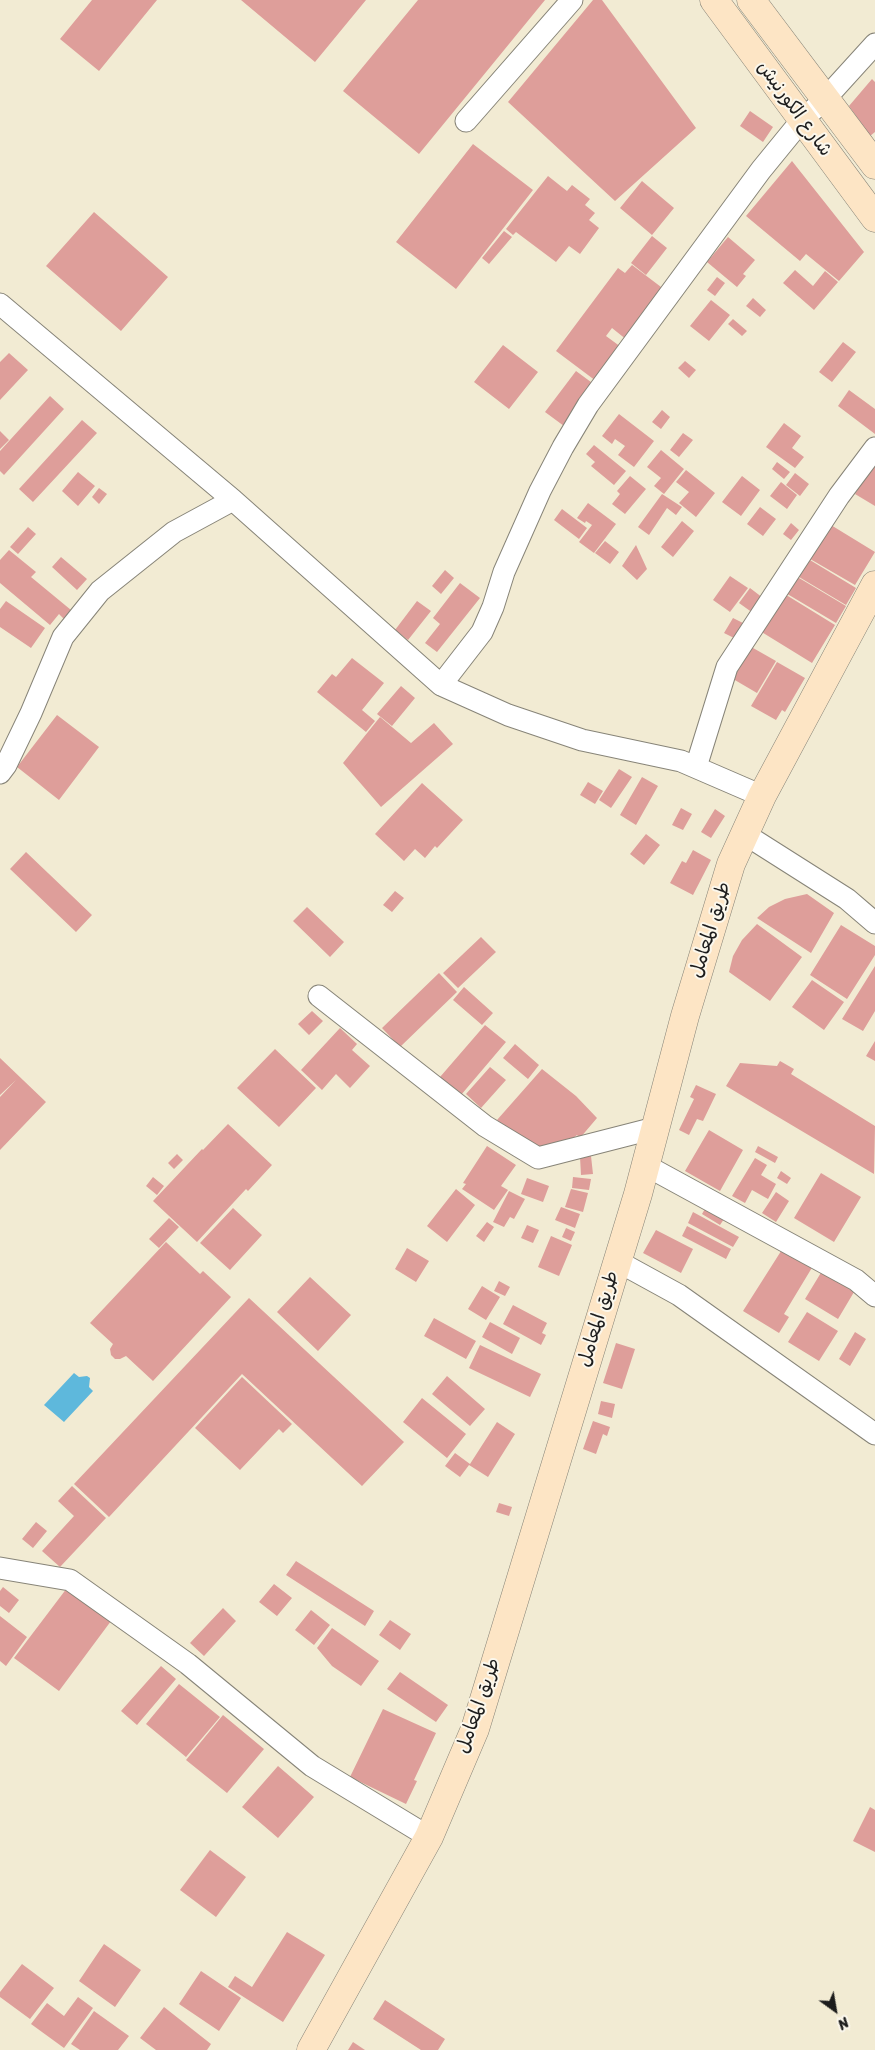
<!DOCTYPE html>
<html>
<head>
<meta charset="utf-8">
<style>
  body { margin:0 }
  #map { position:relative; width:875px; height:2050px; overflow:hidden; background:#f2ebd3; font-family:Sriracha,sans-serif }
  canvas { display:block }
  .north { position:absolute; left:810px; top:1985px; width:50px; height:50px; -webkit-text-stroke:4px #fbf7ec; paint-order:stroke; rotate:148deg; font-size:14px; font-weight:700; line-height:20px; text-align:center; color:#1c1c1c }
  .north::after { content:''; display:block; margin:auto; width:18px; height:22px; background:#1c1c1c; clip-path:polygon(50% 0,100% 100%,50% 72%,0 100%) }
</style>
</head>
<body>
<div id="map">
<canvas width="875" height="2050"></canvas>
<div class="north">N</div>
</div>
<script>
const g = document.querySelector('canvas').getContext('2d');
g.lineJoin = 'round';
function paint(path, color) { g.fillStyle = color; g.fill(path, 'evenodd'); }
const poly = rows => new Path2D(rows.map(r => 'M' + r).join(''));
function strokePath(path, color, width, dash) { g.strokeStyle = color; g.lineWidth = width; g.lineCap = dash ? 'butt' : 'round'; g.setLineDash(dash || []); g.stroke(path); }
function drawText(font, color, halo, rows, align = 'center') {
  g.font = font + ' Sriracha,"Playpen Sans Arabic",sans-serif'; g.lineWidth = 4; g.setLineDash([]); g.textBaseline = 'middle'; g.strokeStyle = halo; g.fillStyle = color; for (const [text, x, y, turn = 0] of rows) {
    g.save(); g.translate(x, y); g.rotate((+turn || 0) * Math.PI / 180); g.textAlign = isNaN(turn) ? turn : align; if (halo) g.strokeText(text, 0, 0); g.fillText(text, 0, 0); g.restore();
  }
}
paint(poly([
  [74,1373,79,1377,87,1376,90,1378,89,1387,93,1391,64,1422,44,1405]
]), '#5eb8dc');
paint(poly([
  [92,0,157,0,99,71,60,39],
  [241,0,366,0,315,62],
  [418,0,545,0,419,154,343,91],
  [593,0,602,0,696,128,615,201,508,102],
  [872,79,875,82,875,132,870,136,849,106],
  [750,111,773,127,763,142,740,126],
  [473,144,533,190,456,289,396,242],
  [792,161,864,252,839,281,806,254,800,261,746,216],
  [548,176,567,191,572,185,590,199,585,205,595,213,589,220,599,228,580,254,569,246,556,262,516,232,513,235,506,229],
  [642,181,674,208,652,235,620,208],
  [94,212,168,277,121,331,46,266],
  [504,231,512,237,489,264,482,258],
  [652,236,667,248,646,275,631,263],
  [728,237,755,260,743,274,746,276,737,287,707,262],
  [632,265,665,290,627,340,612,328,606,336,621,347,596,381,556,351,618,268,625,273],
  [795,270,813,286,825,271,838,282,814,310,783,283],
  [717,277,725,283,715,296,707,290],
  [753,298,766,310,760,317,746,306],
  [711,300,730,315,709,341,690,326],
  [733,319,747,331,742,336,728,324],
  [843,342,856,352,832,382,819,372],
  [503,345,538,372,509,409,474,382],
  [9,353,28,370,0,400,0,362],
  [685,361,696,370,689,378,678,368],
  [576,371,595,385,564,426,545,412],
  [849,390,875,409,875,434,838,406],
  [50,396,64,409,4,475,0,471,0,451],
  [662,410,670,417,661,429,652,422],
  [619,414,654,441,634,467,618,455,625,446,615,439,612,444,602,436],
  [82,420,97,433,33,502,19,489],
  [784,423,801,436,792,448,804,457,795,468,766,447],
  [0,431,9,440,0,449],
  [683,433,693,440,679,457,670,450],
  [594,445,626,471,614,485,591,466,595,462,586,454],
  [661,450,684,469,664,494,654,486,661,478,647,467],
  [777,462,790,472,784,479,772,469],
  [875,462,875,506,855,494],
  [686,470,715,493,696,517,679,503,689,492,676,482],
  [78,472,95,486,78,506,62,491],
  [795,473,809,484,800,496,786,485],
  [630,476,646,489,625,514,612,504,620,494,617,491],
  [742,476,760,490,741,516,722,502],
  [781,482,797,495,787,509,770,496],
  [99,488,107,494,99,504,92,497],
  [662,494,682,507,676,515,667,508,649,535,638,527],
  [588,503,616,524,594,553,579,542,592,525,586,521,585,523,577,518],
  [760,507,776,519,763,536,747,524],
  [562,509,587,528,579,539,554,520],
  [682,521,694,531,673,557,661,547],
  [826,522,875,552,855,585,805,556],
  [791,523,799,530,791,540,783,534],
  [28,527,36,534,18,554,10,547],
  [605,541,619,552,610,564,595,553],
  [636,545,647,569,637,580,622,566],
  [9,550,36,572,31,577,71,610,64,619,59,614,50,625,0,583,0,560],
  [61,557,87,579,77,590,52,567],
  [805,557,856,588,846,605,794,574],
  [445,570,454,578,441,594,432,586],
  [794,575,846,606,836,623,784,592],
  [730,576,748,588,730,612,713,600],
  [460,583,480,598,437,652,425,643,440,624,433,618],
  [750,588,763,598,753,613,739,603],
  [783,593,835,625,812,663,760,631],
  [6,601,45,628,31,648,0,627,0,609],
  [417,601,431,611,408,640,395,630],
  [733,618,743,623,734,638,724,633],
  [746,644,776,661,757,693,728,676],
  [352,658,384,683,362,710,375,721,366,732,317,692,332,674,336,677],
  [777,662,805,678,785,712,782,710,776,720,751,706],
  [401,686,415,698,392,726,377,714],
  [57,715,99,747,59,800,17,767],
  [380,717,411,743,434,723,453,744,381,807,343,763],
  [619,769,632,777,611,808,599,800],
  [642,777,658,786,636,825,620,815],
  [588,782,603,791,595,804,580,795],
  [422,783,463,820,437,848,435,846,425,858,415,849,404,861,375,834],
  [681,808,692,814,683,830,672,825],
  [715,809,725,816,711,838,701,832],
  [646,834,660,845,644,865,630,854],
  [693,850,711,860,693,895,670,883,682,861,686,863],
  [26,852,92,915,76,932,10,869],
  [395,891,404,898,392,912,383,905],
  [807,894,834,913,811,953,757,918,769,907,785,899],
  [307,907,344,942,330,957,293,921],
  [757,924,802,957,770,1001,729,972,733,956,742,940],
  [841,925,875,946,875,955,847,999,810,975],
  [481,937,496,952,458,988,443,973],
  [875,966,875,1011,863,1031,842,1019],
  [439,973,457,992,400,1047,382,1028],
  [812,980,844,1002,824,1030,792,1007],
  [464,987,493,1013,482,1025,453,1000],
  [312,1011,323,1021,309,1035,298,1024],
  [485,1025,506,1042,461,1095,440,1077],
  [340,1028,357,1044,352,1050,370,1066,350,1088,336,1074,322,1090,301,1070],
  [875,1041,875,1061,866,1056],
  [515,1044,539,1065,528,1079,503,1058],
  [275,1049,316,1088,279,1127,237,1088],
  [0,1058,46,1102,0,1150,0,1097,16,1080,0,1095],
  [780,1061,794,1069,791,1074,875,1126,874,1174,726,1086,740,1063,777,1066],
  [490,1067,506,1080,481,1108,466,1094],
  [542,1069,576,1096,597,1118,580,1138,577,1135,559,1149,530,1149,497,1120],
  [696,1085,716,1094,703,1121,697,1119,689,1135,679,1130,694,1099,690,1097],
  [228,1124,272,1165,248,1191,246,1189,197,1242,153,1201,202,1149,203,1150],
  [709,1130,743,1150,720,1191,685,1171],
  [487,1146,516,1165,501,1186,508,1190,494,1210,462,1189,466,1184,463,1183],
  [758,1146,778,1157,775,1163,755,1152],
  [177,1154,183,1160,174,1169,168,1163],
  [591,1156,593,1174,581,1175,580,1157],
  [755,1158,767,1165,761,1175,776,1184,768,1199,752,1190,745,1203,732,1196],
  [781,1171,791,1178,787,1184,777,1178],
  [821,1173,861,1197,834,1242,794,1218],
  [153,1177,164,1186,157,1195,146,1186],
  [573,1177,591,1179,589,1190,572,1188],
  [527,1178,549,1186,543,1202,521,1194],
  [456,1189,475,1205,447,1242,427,1226],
  [571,1189,588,1193,583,1212,565,1207],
  [509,1191,525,1199,514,1219,510,1217,504,1227,493,1222],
  [776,1192,789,1201,776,1222,762,1213],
  [561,1207,580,1214,575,1228,555,1220],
  [706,1207,724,1219,720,1225,702,1214],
  [233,1208,262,1235,230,1270,200,1243],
  [693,1212,739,1237,733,1247,688,1223],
  [169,1218,179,1227,159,1248,149,1239],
  [487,1222,494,1227,484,1242,476,1236],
  [527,1225,539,1230,533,1243,521,1238],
  [687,1226,731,1249,726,1259,682,1236],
  [566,1228,575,1232,571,1241,562,1237],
  [656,1230,693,1249,681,1273,643,1253],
  [551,1236,572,1245,559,1276,538,1267],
  [166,1242,200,1274,203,1271,231,1297,153,1381,126,1356,120,1359,115,1359,111,1355,110,1349,113,1344,90,1323],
  [407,1248,429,1261,416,1282,395,1269],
  [783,1248,813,1266,784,1314,789,1317,779,1333,743,1311],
  [822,1271,854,1292,838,1319,805,1299],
  [310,1277,351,1315,318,1351,277,1312],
  [499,1281,510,1287,505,1296,494,1291],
  [482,1286,500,1297,486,1320,468,1309],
  [249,1298,404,1442,362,1486,242,1374,109,1517,74,1484],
  [513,1305,547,1323,542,1333,546,1335,541,1345,503,1324],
  [807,1312,838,1331,819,1361,788,1342],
  [434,1318,476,1341,466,1359,424,1336],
  [490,1322,520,1338,512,1354,482,1337],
  [855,1332,866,1339,850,1366,839,1359],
  [616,1343,635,1349,622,1389,603,1383],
  [480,1345,541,1374,530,1397,469,1368],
  [447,1376,485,1409,470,1426,432,1394],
  [242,1377,292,1424,283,1433,279,1429,240,1470,195,1428],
  [422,1398,466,1434,447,1458,403,1422],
  [601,1401,615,1404,612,1418,598,1414],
  [593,1421,610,1427,607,1436,603,1434,596,1454,583,1449],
  [497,1422,515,1434,488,1477,469,1465,460,1477,445,1466,455,1453,470,1464],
  [72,1486,106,1518,60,1567,42,1551,74,1516,58,1501],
  [499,1503,512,1507,509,1516,496,1512],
  [36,1522,47,1531,33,1548,22,1539],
  [296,1561,374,1611,365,1626,286,1575],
  [274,1584,292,1598,277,1616,259,1602],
  [3,1587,19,1600,9,1613,0,1606,0,1591],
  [67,1588,111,1621,59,1691,14,1658],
  [223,1608,236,1621,204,1656,190,1643],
  [311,1610,330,1625,314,1645,295,1630],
  [0,1616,27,1637,6,1666,0,1661],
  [390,1620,411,1634,400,1650,379,1635],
  [332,1628,379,1661,361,1686,332,1666,317,1648],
  [161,1666,176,1679,137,1725,121,1711],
  [400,1672,448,1705,436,1722,387,1689],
  [179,1684,220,1717,186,1757,146,1724],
  [383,1709,436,1733,414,1780,417,1781,406,1804,350,1777],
  [223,1715,264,1749,227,1793,186,1760],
  [278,1766,314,1797,278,1838,242,1807],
  [870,1807,875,1810,875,1852,853,1841],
  [210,1850,246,1877,216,1917,180,1890],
  [287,1932,325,1955,283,2022,228,1987,235,1976,252,1987],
  [104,1944,141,1970,115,2007,79,1981],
  [22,1964,54,1988,30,2019,0,1997,0,1992],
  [201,1971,241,1998,219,2031,179,2004],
  [78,1997,93,2008,64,2048,31,2024,47,2003,64,2016],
  [385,2000,445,2039,438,2050,421,2050,373,2019],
  [164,2007,211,2044,207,2050,156,2050,140,2038],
  [94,2011,129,2036,118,2050,80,2050,71,2044],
  [353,2042,365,2050,348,2050]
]), '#de9e9a');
const street = poly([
  [466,121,572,0],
  [0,304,233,500,441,685,508,715,582,740,681,761,762,796],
  [441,685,482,632,493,607,504,572,540,491,563,447,588,405,761,170,801,121,825,99,875,44],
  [696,767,727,667,839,496,875,448],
  [0,773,6,765,31,713,63,637,100,591,174,532,233,500],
  [743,833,847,899,875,923],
  [319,996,485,1126,538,1158,655,1128],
  [645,1165,856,1280,875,1296],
  [617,1261,679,1295,875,1434],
  [0,1568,70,1580,188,1664,312,1766,429,1837]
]);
const secondary = poly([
  [714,0,875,218],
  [751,0,875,165],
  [311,2050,429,1837,475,1729,638,1194,685,1016,731,864,762,796,875,585]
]);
strokePath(street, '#878478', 23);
strokePath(secondary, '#878478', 29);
strokePath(street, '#fff', 21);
strokePath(secondary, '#fde5c5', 28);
drawText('19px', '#1c1c1c', '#fbf7ec', [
  ["شارع الكورنيش",794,109,54],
  ["طريق المعامل",711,930,-73],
  ["طريق المعامل",599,1319,-73],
  ["طريق المعامل",479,1706,-71]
]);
</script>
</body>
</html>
